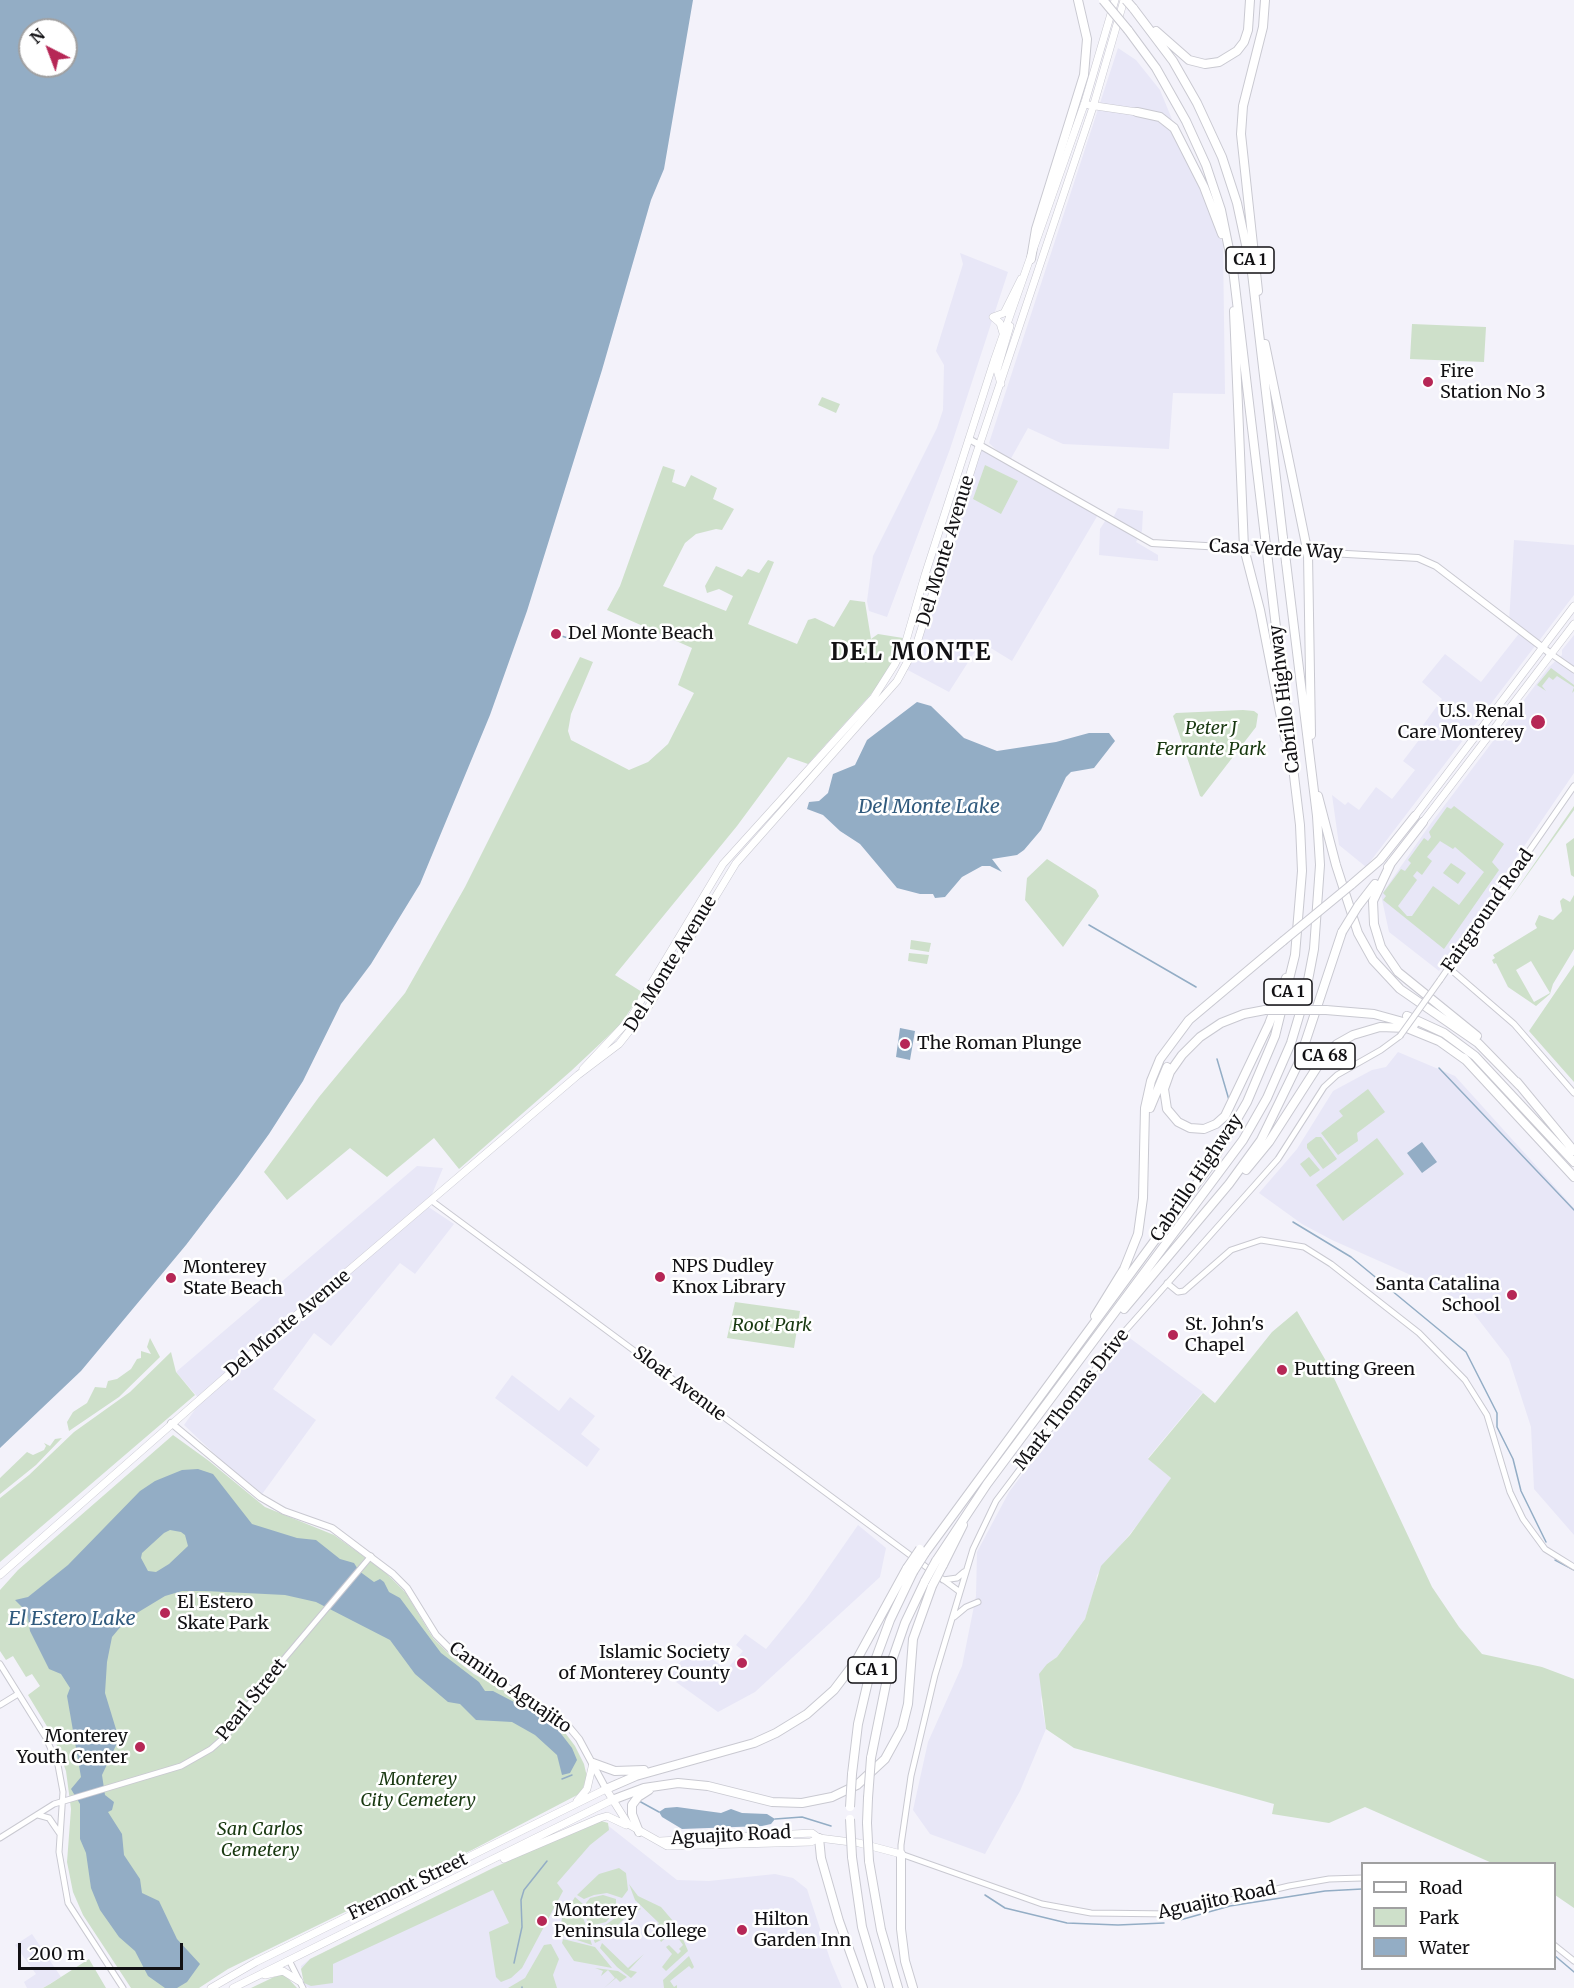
<!DOCTYPE html>
<html>
<head>
<meta charset="utf-8">
<style>
  body { margin:0 }
  #map { position:relative; width:1574px; height:1988px; overflow:hidden; background:#f3f2fa; font-family:Merriweather,serif }
  canvas { display:block }
  .legend { position:absolute; left:1361px; top:1862px; width:195px; height:108px; box-sizing:border-box; background:#fff; border:2px solid #a0a0a1; margin:0; padding:8px 10px; list-style:none; font-size:18px; color:#121114 }
  .legend li { display:flex; align-items:center; gap:12px; height:30px }
  .legend b { width:30px; border:2px solid #a0a0a1 }
  .north { position:absolute; left:18px; top:18px; width:60px; height:60px; box-sizing:border-box; background:#fff; border:2px solid #a0a0a1; border-radius:50%; rotate:318deg; font-size:16px; font-weight:700; line-height:24px; text-align:center; color:#121114 }
  .north::after { content:''; display:block; margin:auto; width:21px; height:27px; background:#b62756; clip-path:polygon(50% 0,100% 100%,50% 72%,0 100%) }
  .scale { position:absolute; left:18px; top:1943px; width:165px; height:27px; box-sizing:border-box; border:3px solid #121114; border-top:0; padding-left:8px; font-size:18px; line-height:21px; white-space:nowrap; color:#121114; -webkit-text-stroke:4px #fff; paint-order:stroke }
</style>
</head>
<body>
<div id="map">
<canvas width="1574" height="1988"></canvas>
<ul class="legend">
<li><b style="height:8px;background:#fff"></b>Road</li>
<li><b style="height:16px;background:#cee0ca"></b>Park</li>
<li><b style="height:16px;background:#93adc5"></b>Water</li>
</ul>
<div class="north">N</div>
<div class="scale">200 m</div>
</div>
<script>
const g = document.querySelector('canvas').getContext('2d');
g.lineJoin = 'round';
function paint(path, color) { g.fillStyle = color; g.fill(path, 'evenodd'); }
const poly = rows => new Path2D(rows.map(r => 'M' + r).join(''));
function strokePath(path, color, width, dash) { g.strokeStyle = color; g.lineWidth = width; g.lineCap = dash ? 'butt' : 'round'; g.setLineDash(dash || []); g.stroke(path); }
function drawText(font, color, halo, rows, align = 'center') {
  g.font = font + ' Merriweather,serif'; g.lineWidth = 5; g.setLineDash([]); g.textBaseline = 'middle'; g.strokeStyle = halo; g.fillStyle = color; for (const [text, x, y, turn = 0] of rows) {
    g.save(); g.translate(x, y); g.rotate((+turn || 0) * Math.PI / 180); g.textAlign = isNaN(turn) ? turn : align; if (halo) g.strokeText(text, 0, 0); g.fillText(text, 0, 0); g.restore();
  }
}
paint(poly([
  [1118,48,1136,60,1160,90,1223,244,1225,394,1173,393,1169,449,1063,444,1028,428,1009,462,1099,513,1012,661,981,642,949,692,904,668,916,646,980,445,1006,459,989,443],
  [960,253,1008,272,950,449,887,617,869,611,867,601,873,556,937,428,943,410,944,365,936,351,963,264],
  [1118,508,1143,511,1142,531,1136,542,1158,555,1158,561,1099,555,1100,529,1107,518,1112,520],
  [1514,540,1574,545,1574,595,1366,867,1339,845,1332,795,1345,805,1348,802,1359,810,1376,787,1392,799,1415,770,1403,761,1425,732,1421,728,1442,699,1422,682,1445,654,1481,682,1521,631,1509,622],
  [1574,635,1574,773,1439,971,1389,932,1381,895,1429,826,1549,667,1562,655,1562,650],
  [1398,1052,1455,1076,1574,1208,1574,1535,1534,1489,1531,1427,1509,1359,1468,1306,1431,1284,1332,1240,1302,1224,1259,1193,1297,1149,1333,1091,1372,1070,1386,1067],
  [417,1166,443,1168,427,1206,454,1224,415,1274,400,1263,331,1346,314,1333,273,1389,316,1420,260,1497,184,1425,201,1401,176,1372],
  [1127,1336,1203,1392,1148,1458,1171,1478,1165,1487,1166,1489,1097,1575,1094,1592,1085,1619,1057,1657,1047,1664,1041,1701,1046,1729,1020,1791,985,1854,930,1834,913,1810,928,1742,962,1666,976,1596,977,1552,1009,1492],
  [512,1375,559,1411,570,1397,595,1416,581,1434,600,1449,587,1467,495,1398],
  [858,1525,886,1548,880,1577,755,1692,718,1712,669,1677,694,1644,726,1670,743,1651,736,1645,745,1634,766,1649,806,1600],
  [601,1820,677,1880,709,1881,775,1874,793,1878,807,1889,831,1962,842,1988,309,1988,299,1981,303,1979,301,1966,310,1959],
  [32,1934,61,1977,43,1988,27,1988,24,1982,36,1974,15,1945]
]), '#e8e7f7');
paint(poly([
  [1412,324,1486,327,1484,362,1410,359],
  [822,397,840,404,836,413,818,405],
  [985,465,1018,481,1001,514,973,499],
  [663,466,675,470,672,482,685,487,691,475,717,488,713,499,734,509,722,530,716,529,696,534,685,543,663,586,726,611,733,596,719,589,707,593,705,586,716,566,742,577,748,569,759,573,768,560,774,562,748,624,797,644,808,620,815,618,834,627,850,600,865,602,871,639,878,634,903,638,892,663,873,692,808,764,788,757,737,826,615,975,642,992,621,1024,571,1071,459,1169,434,1138,387,1177,350,1148,287,1200,264,1172,319,1097,405,993,465,887,580,657,593,662,571,714,568,731,571,740,629,770,648,762,668,744,694,693,678,685,692,648,607,610,620,586],
  [1551,668,1574,685,1574,691,1572,693,1574,687,1557,676,1553,680,1549,677,1542,686,1546,691,1537,685],
  [1243,710,1254,711,1258,714,1256,727,1202,797,1200,796,1173,716,1176,713],
  [1454,806,1504,844,1492,862,1499,870,1444,949,1383,900,1386,896,1383,893,1401,869,1405,871,1411,863,1408,860,1424,838,1428,841,1431,837,1429,832,1447,807,1451,809],
  [1440,841,1453,849,1455,847,1484,872,1459,905,1433,886,1412,916,1407,916,1398,906,1417,880,1413,876,1417,871,1422,875,1432,861,1427,857],
  [1574,806,1574,810,1505,906],
  [1574,838,1574,877,1571,875,1566,844],
  [1047,859,1096,890,1099,896,1063,947,1025,900,1027,878],
  [1451,863,1466,873,1458,884,1443,873],
  [1574,895,1574,949,1553,984,1550,994,1536,1006,1508,987,1496,963,1494,964,1492,960,1495,958,1493,955,1537,928,1535,924,1539,915,1553,920,1562,911,1560,901,1563,898,1570,902],
  [1531,961,1550,993,1534,1002,1516,970],
  [911,940,931,943,929,952,910,949],
  [909,953,929,955,927,964,908,961],
  [1574,965,1574,1082,1529,1031],
  [1368,1089,1385,1112,1357,1133,1358,1141,1338,1155,1321,1133,1343,1116,1339,1111],
  [1316,1137,1321,1137,1337,1159,1323,1169,1307,1148,1307,1144],
  [1377,1138,1404,1174,1343,1221,1316,1185],
  [1309,1157,1320,1170,1310,1177,1300,1164],
  [735,1302,800,1311,794,1348,727,1338],
  [1297,1311,1326,1361,1432,1587,1459,1627,1482,1654,1542,1667,1574,1679,1574,1908,1555,1895,1554,1864,1492,1863,1365,1807,1329,1823,1272,1814,1274,1804,1074,1748,1046,1729,1039,1674,1047,1664,1057,1657,1085,1619,1101,1566,1130,1535,1171,1478,1148,1459,1203,1393,1215,1403,1272,1332],
  [150,1338,160,1357,119,1397,69,1431,67,1422,73,1412,87,1403,95,1387,106,1388,108,1381,117,1379,131,1369,137,1359,141,1358,141,1351,151,1354,147,1347],
  [171,1352,176,1372,195,1395,0,1562,0,1498,29,1475,74,1432,130,1392],
  [173,1435,209,1461,265,1507,334,1535,384,1571,406,1593,433,1638,452,1657,474,1674,533,1707,563,1730,575,1746,584,1764,587,1777,581,1793,472,1850,228,1969,199,1988,131,1988,83,1915,73,1892,67,1862,71,1809,66,1771,54,1738,28,1695,40,1686,32,1674,26,1677,13,1656,6,1660,0,1651,0,1590,18,1570],
  [62,1438,36,1465,0,1494,0,1478,27,1452,33,1455,44,1450,46,1446,44,1443,50,1446,55,1439],
  [598,1820,608,1823,609,1830,590,1845,557,1883,563,1891,522,1968,511,1978,501,1982,496,1977,489,1932,509,1923,493,1890,333,1964,333,1983,311,1986,304,1983,301,1969,310,1959,493,1868],
  [619,1868,626,1873,628,1890,622,1898,607,1893,594,1895,584,1899,577,1895,599,1874],
  [629,1884,638,1896,661,1907,673,1921,675,1926,673,1931,661,1942,660,1940,665,1935,657,1926,659,1923,635,1900],
  [603,1895,616,1899,616,1911,606,1922,590,1926,586,1918,586,1903,590,1898],
  [575,1897,583,1904,583,1917,592,1945,559,1934,562,1918],
  [636,1905,641,1909,629,1914,605,1938,595,1943,593,1938,596,1932,615,1918,621,1906],
  [680,1932,688,1951,666,1971,662,1967,672,1954,666,1947,669,1945,678,1954,681,1951,679,1949,683,1945,676,1935],
  [563,1939,595,1947,612,1968,574,1961,562,1943],
  [602,1943,628,1968,644,1954,629,1970,637,1972,631,1978,617,1967,600,1948],
  [551,1944,559,1959,553,1975,557,1988,508,1988,525,1978,544,1945],
  [689,1956,694,1967,692,1969,689,1966,670,1981,674,1987,677,1985,677,1988,664,1988,663,1980],
  [89,1959,106,1988,43,1988,50,1984],
  [595,1968,618,1971,627,1977,620,1982,616,1978,604,1988,615,1978,608,1970,601,1976,603,1971],
  [284,1974,297,1988,251,1988,274,1977]
]), '#cee0ca');
paint(poly([
  [0,0,693,0,664,169,651,200,602,370,527,611,490,715,420,884,371,964,341,1004,303,1081,269,1134,238,1177,186,1245,81,1371,0,1448],
  [30,30,66,30,66,66,30,66],
  [917,702,931,706,964,738,997,751,1056,742,1089,733,1109,733,1115,741,1094,768,1071,772,1066,777,1041,830,1024,850,1017,855,992,859,1002,872,990,866,982,866,962,877,945,897,935,898,933,894,920,894,897,888,860,844,840,831,823,815,807,809,809,802,819,801,828,793,833,774,855,765,867,740],
  [900,1028,915,1031,910,1060,896,1057],
  [1422,1142,1437,1162,1422,1173,1407,1153],
  [182,1470,198,1469,213,1474,252,1524,297,1538,316,1540,340,1559,354,1563,359,1571,374,1582,380,1579,384,1582,389,1592,400,1598,441,1653,479,1682,485,1691,493,1691,552,1722,572,1748,577,1760,570,1773,562,1775,557,1755,535,1735,512,1722,476,1720,460,1704,448,1702,415,1674,390,1640,316,1602,285,1595,205,1591,182,1591,165,1596,127,1619,112,1637,107,1662,105,1693,119,1739,102,1775,105,1795,114,1802,112,1810,108,1812,122,1834,124,1855,140,1879,142,1893,159,1901,177,1939,200,1964,187,1982,177,1988,165,1988,148,1976,135,1951,119,1937,100,1910,91,1888,86,1853,80,1839,80,1804,71,1789,81,1777,67,1696,70,1688,61,1674,49,1669,30,1631,27,1612,15,1600,28,1597,68,1565,140,1491,155,1481],
  [170,1530,181,1532,185,1535,188,1546,169,1564,156,1572,148,1571,141,1558,142,1553,164,1533],
  [677,1807,721,1813,731,1809,742,1813,767,1814,775,1819,771,1824,762,1826,682,1829,662,1817,659,1812,665,1808]
]), '#93adc5');
strokePath(poly([
  [555,634,568,638],
  [1089,925,1196,987],
  [1217,1059,1229,1100],
  [1439,1068,1574,1210],
  [1293,1222,1351,1257,1466,1352,1497,1413,1497,1427,1513,1459,1521,1491,1546,1542],
  [1555,1560,1574,1570],
  [562,1779,572,1775],
  [639,1801,659,1812],
  [775,1819,802,1817,831,1826],
  [985,1895,1005,1908,1067,1923,1118,1925,1164,1923],
  [1180,1920,1230,1906,1325,1891,1362,1889],
  [1554,1955,1574,1972],
  [514,1963,522,1927,521,1900,524,1890,547,1861],
  [522,1987,522,1988]
]), '#93adc5', 1.5);
const tertiary = poly([
  [1551,654,1574,670],
  [1449,968,1514,1024,1574,1093],
  [1440,980,1574,786],
  [432,1201,960,1592],
  [1167,1283,1178,1292,1184,1291,1231,1250,1261,1240,1304,1247,1331,1264,1419,1333,1465,1380,1487,1415,1510,1492,1523,1519,1545,1549,1574,1567],
  [943,1580,957,1578,964,1572],
  [954,1617,966,1607,978,1602],
  [0,1664,46,1738,58,1765,63,1792,59,1852,68,1903,123,1988],
  [0,1705,18,1694],
  [38,1815,49,1818,60,1834],
  [0,1838,54,1804,181,1766,211,1749,227,1735,267,1679,371,1556],
  [1362,1878,1329,1879,1289,1886,1172,1914,1091,1913,1042,1904,901,1854,901,1845,911,1776,935,1675,973,1549,996,1501,1117,1340,1278,1159,1324,1087,1337,1075,1381,1050,1400,1036],
  [1554,1945,1574,1961],
  [289,1960,303,1988]
]);
const secondary = poly([
  [969,439,1152,543,1418,558,1436,566,1551,654],
  [171,1423,260,1497,284,1511,332,1528,393,1574,407,1588,436,1635,455,1654,569,1727,579,1739,606,1789]
]);
const primary = poly([
  [1089,105,1137,112],
  [1003,333,1000,323,993,317,1004,313,1021,279],
  [1001,384,997,370,1010,326],
  [1415,816,1574,606],
  [1423,822,1574,624],
  [583,1069,630,1019,723,864,874,697,895,664,906,641,925,575,994,361,1085,102,1115,0],
  [0,1575,287,1323,578,1075,619,1044,649,1006,736,863,897,681,916,646,975,458,1093,107,1124,0],
  [577,1801,587,1789,593,1763],
  [660,1841,812,1833,819,1838,859,1843,901,1854],
  [504,1859,600,1818,607,1816,626,1825],
  [265,1975,283,1971,299,1981],
  [211,1988,256,1962,606,1789,628,1824,667,1846,811,1842,819,1838],
  [233,1988,612,1800]
]);
const motorway = poly([
  [1133,8,1173,61,1197,103,1222,157,1237,203,1252,273,1283,538],
  [1128,30,1156,68,1186,121,1206,165,1221,210,1233,269,1265,537],
  [1156,31,1189,60,1205,64,1219,62,1237,51,1244,42,1248,30,1250,0],
  [1137,112,1160,117,1174,128,1204,187,1222,234],
  [1031,259,1036,229,1084,75,1087,39,1078,0],
  [1258,291,1241,134,1243,106,1263,27,1265,0],
  [1234,311,1244,548,1260,610,1285,738],
  [1265,344,1308,554,1311,735],
  [1318,796,1336,865,1358,933,1373,960,1400,989,1478,1043,1520,1086],
  [1391,863,1373,901,1374,924,1381,947,1398,972,1477,1036],
  [1388,867,1423,822],
  [1351,885,1380,860,1415,816],
  [1358,906,1375,884],
  [1265,1010,1244,1014,1221,1023,1200,1037,1182,1055,1170,1072,1164,1089,1167,1109,1178,1122,1190,1128,1204,1129,1216,1124,1225,1116,1269,1024,1286,978],
  [1326,1010,1374,1014,1414,1025],
  [1407,1016,1444,1033,1475,1056,1574,1162],
  [1464,1058,1574,1177],
  [1517,1082,1574,1151],
  [1150,1108,1167,1067],
  [1246,1170,1269,1142,1321,1061,1337,1044,1353,1035,1380,1027,1407,1028,1439,1041,1467,1061],
  [1124,1309,1229,1184,1261,1140,1298,1064,1342,932],
  [1095,1316,1124,1269,1138,1234,1143,1198,1145,1108,1151,1081,1160,1059,1189,1020,1283,941],
  [925,1553,1211,1164,1247,1102,1275,1036,1295,955,1302,871,1300,825,1268,561],
  [936,1561,987,1484,1243,1140,1267,1098,1291,1043,1305,996,1314,949,1320,865,1317,816,1286,562],
  [943,1565,963,1525],
  [871,1758,889,1669,905,1623,925,1581],
  [593,1763,615,1771,644,1770],
  [852,1774,858,1724,869,1677,890,1620,913,1572],
  [606,1789,636,1776,754,1743,776,1733,807,1714,834,1690,856,1661,907,1568],
  [612,1800,644,1788,678,1783,708,1786,772,1802,802,1803,832,1797,857,1785,885,1759,902,1728,908,1704,913,1639,932,1586],
  [867,1823,868,1798],
  [639,1832,632,1814,632,1805,638,1797,649,1790],
  [819,1838,821,1858,839,1921,863,1988],
  [901,1854,901,1929,905,1961,913,1988],
  [852,1857,862,1927,880,1988],
  [869,1861,881,1930,898,1988]
]);
strokePath(tertiary, '#c9c9d1', 7);
strokePath(secondary, '#c9c9d1', 8);
strokePath(primary, '#c9c9d1', 8);
strokePath(motorway, '#c9c9d1', 10);
strokePath(tertiary, '#fff', 5);
strokePath(secondary, '#fff', 6);
strokePath(primary, '#fff', 7);
strokePath(motorway, '#fff', 8);
const tertiaryBridge = poly([
  [1400,1036,1440,980]
]);
const motorwayBridge = poly([
  [1103,0,1128,30],
  [1126,0,1133,8],
  [1265,537,1268,561],
  [1283,538,1286,562],
  [1342,932,1358,906],
  [1283,941,1351,885],
  [1265,1010,1326,1010],
  [907,1568,920,1549],
  [913,1572,925,1553],
  [925,1581,936,1561],
  [932,1586,943,1565],
  [868,1798,871,1758],
  [850,1807,852,1774],
  [850,1819,852,1857],
  [867,1823,869,1861]
]);
strokePath(tertiaryBridge, '#c9c9d1', 7, []);
strokePath(motorwayBridge, '#c9c9d1', 10, []);
strokePath(tertiaryBridge, '#fff', 5);
strokePath(motorwayBridge, '#fff', 8);
for (const [x, y, r, color] of [
  [1428,382,6,"#b62756"],
  [556,634,6,"#b62756"],
  [1538,722,8,"#b62756"],
  [905,1044,6,"#b62756"],
  [660,1277,6,"#b62756"],
  [171,1278,6,"#b62756"],
  [1512,1295,6,"#b62756"],
  [1173,1335,6,"#b62756"],
  [1282,1370,6,"#b62756"],
  [165,1613,6,"#b62756"],
  [742,1663,6,"#b62756"],
  [140,1747,6,"#b62756"],
  [542,1921,6,"#b62756"],
  [742,1930,6,"#b62756"]
]) { const dot = new Path2D(); dot.arc(x, y, r, 0, 2 * Math.PI); g.fillStyle = color; g.fill(dot); strokePath(dot, '#fff', 2); }
for (const [x, y, w] of [
  [1250,260,48],
  [1288,992,48],
  [1325,1056,60],
  [872,1670,48]
]) { const box = new Path2D(); box.roundRect(x - w / 2, y - 13, w, 26, 4.5); g.fillStyle = '#fff'; g.fill(box); strokePath(box, '#121114', 1.5); }
drawText('bold 16px', '#121114', null, [
  ["CA 1",1250,260],
  ["CA 1",1288,992],
  ["CA 68",1325,1056],
  ["CA 1",872,1670]
]);
drawText('18px', '#121114', '#fff', [
  ["Fire",1440,372],
  ["Station No 3",1440,393],
  ["Del Monte Beach",568,634],
  ["U.S. Renal",1524,712,"right"],
  ["Care Monterey",1524,733,"right"],
  ["The Roman Plunge",917,1044],
  ["NPS Dudley",672,1267],
  ["Knox Library",672,1288],
  ["Monterey",183,1268],
  ["State Beach",183,1289],
  ["Santa Catalina",1500,1285,"right"],
  ["School",1500,1306,"right"],
  ["St. John's",1185,1325],
  ["Chapel",1185,1346],
  ["Putting Green",1294,1370],
  ["El Estero",177,1603],
  ["Skate Park",177,1624],
  ["Islamic Society",730,1653,"right"],
  ["of Monterey County",730,1674,"right"],
  ["Monterey",128,1737,"right"],
  ["Youth Center",128,1758,"right"],
  ["Monterey",554,1911],
  ["Peninsula College",554,1932],
  ["Hilton",754,1920],
  ["Garden Inn",754,1941]
], 'left');
drawText('18px', '#121114', '#fff', [
  ["Casa Verde Way",1276,550,3],
  ["Del Monte Avenue",946,551,-73],
  ["Cabrillo Highway",1285,699,-97],
  ["Fairground Road",1488,911,-55],
  ["Del Monte Avenue",671,964,-58],
  ["Cabrillo Highway",1197,1178,-56],
  ["Del Monte Avenue",288,1324,-40],
  ["Sloat Avenue",679,1384,37],
  ["Mark Thomas Drive",1072,1400,-52],
  ["Camino Aguajito",510,1688,35],
  ["Pearl Street",252,1700,-51],
  ["Aguajito Road",731,1836,-3],
  ["Fremont Street",408,1887,-26],
  ["Aguajito Road",1217,1901,-12]
]);
drawText('italic 18px', '#183810', '#fff', [
  ["Peter J",1211,729],
  ["Ferrante Park",1211,750],
  ["Root Park",772,1326],
  ["Monterey",418,1780],
  ["City Cemetery",418,1801],
  ["San Carlos",260,1830],
  ["Cemetery",260,1851]
]);
drawText('italic 20px', '#305a7d', '#fff', [
  ["Del Monte Lake",929,807],
  ["El Estero Lake",72,1619]
]);
g.letterSpacing = '1.5px';
drawText('bold 24px', '#121114', '#fff', [
  ["DEL MONTE",911,653]
]);
g.letterSpacing = '0px';
</script>
</body>
</html>
